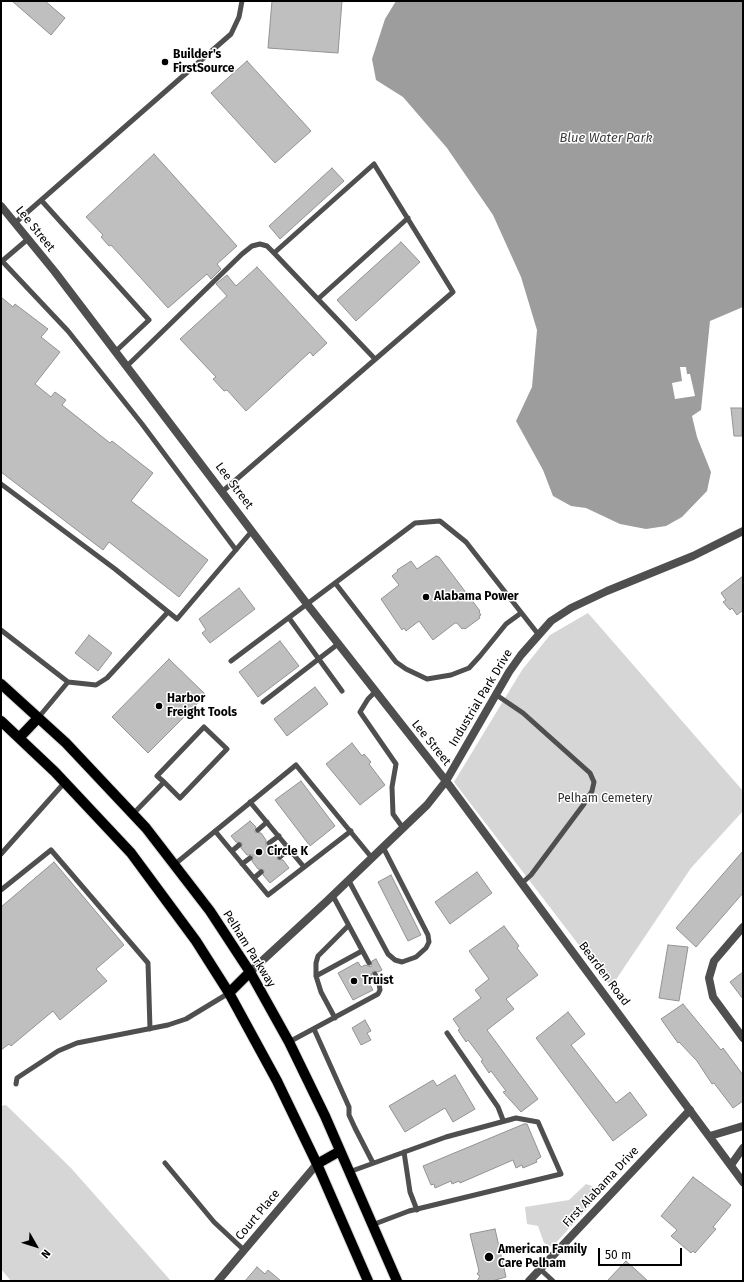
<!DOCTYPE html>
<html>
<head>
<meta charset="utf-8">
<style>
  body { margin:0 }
  #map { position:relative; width:744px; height:1282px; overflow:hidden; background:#fff; font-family:"Fira Sans",sans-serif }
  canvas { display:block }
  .frame { position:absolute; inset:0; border:2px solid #000; pointer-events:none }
  .north { position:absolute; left:16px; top:1226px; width:40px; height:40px; -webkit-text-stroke:3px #fff; paint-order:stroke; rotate:129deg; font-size:11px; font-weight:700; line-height:16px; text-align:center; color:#000 }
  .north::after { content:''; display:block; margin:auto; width:14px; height:18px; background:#000; clip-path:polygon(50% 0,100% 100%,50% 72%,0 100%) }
  .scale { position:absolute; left:598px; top:1248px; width:84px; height:18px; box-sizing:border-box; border:2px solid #000; border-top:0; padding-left:5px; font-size:12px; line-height:14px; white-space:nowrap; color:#000; -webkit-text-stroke:3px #fff; paint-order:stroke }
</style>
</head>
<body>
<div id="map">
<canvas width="744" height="1282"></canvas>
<div class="frame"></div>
<div class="north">N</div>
<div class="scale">50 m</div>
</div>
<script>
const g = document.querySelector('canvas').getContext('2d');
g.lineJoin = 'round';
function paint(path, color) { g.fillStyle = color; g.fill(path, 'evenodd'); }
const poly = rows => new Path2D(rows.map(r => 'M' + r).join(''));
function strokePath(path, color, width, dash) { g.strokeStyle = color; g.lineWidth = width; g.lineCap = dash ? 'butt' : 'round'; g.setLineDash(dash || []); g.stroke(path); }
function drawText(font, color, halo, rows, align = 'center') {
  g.font = font + ' "Fira Sans",sans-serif'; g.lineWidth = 3; g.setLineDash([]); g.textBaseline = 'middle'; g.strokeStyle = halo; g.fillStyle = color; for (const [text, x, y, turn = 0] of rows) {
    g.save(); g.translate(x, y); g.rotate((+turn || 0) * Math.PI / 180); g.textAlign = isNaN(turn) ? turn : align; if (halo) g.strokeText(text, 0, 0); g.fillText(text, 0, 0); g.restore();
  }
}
paint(poly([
  [588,613,743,791,743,811,691,868,611,987,454,782,522,670,550,635],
  [6,1105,71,1168,171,1281,11,1281,1,1269,1,1106],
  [586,1184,592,1186,599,1196,552,1247,544,1243,538,1226,527,1224,525,1207,569,1200]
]), '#d6d6d6');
paint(poly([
  [396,1,743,1,743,307,710,321,701,410,692,416,697,437,711,472,707,491,682,517,666,526,646,529,620,524,586,508,571,506,553,496,543,470,516,421,532,387,537,330,521,277,493,215,447,148,403,97,376,80,372,59,385,19]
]), '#9d9d9d');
paint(poly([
  [680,367,686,367,687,374,690,374,695,396,675,399,672,383,682,381]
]), '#fff');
const building = poly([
  [12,1,45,1,65,18,51,35,12,1],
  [272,1,342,1,338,53,268,48,272,1],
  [247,61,311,131,275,163,211,93,247,61],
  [154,154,237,246,217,264,221,269,211,279,207,274,168,308,111,245,109,246,101,237,103,235,86,217,154,154],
  [332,168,344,181,280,239,269,226,332,168],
  [401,242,420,262,356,321,337,300,401,242],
  [257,267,327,343,313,356,310,352,246,411,227,390,224,391,213,379,216,377,180,339,227,296,216,284,227,275,236,286,257,267],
  [1,297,13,307,15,304,48,329,41,337,60,352,35,384,51,397,55,392,66,400,62,405,110,443,112,441,153,473,131,501,208,560,179,597,109,542,103,550,1,472,1,297],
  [731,408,742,408,742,436,734,436,731,408],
  [436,556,439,557,480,611,479,612,481,615,479,616,480,618,465,629,464,628,462,629,457,623,455,623,433,640,419,621,406,631,404,628,402,630,381,599,399,585,392,576,398,571,397,570,411,561,417,569,436,556],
  [743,576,743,610,737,615,732,608,730,610,723,602,726,600,721,593,743,576],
  [239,588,255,609,210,643,202,633,206,630,199,619,239,588],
  [89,635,112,653,98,671,75,653,89,635],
  [280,641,299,666,258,697,239,672,280,641],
  [169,659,206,695,148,753,112,717,169,659],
  [315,687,328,704,287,736,274,719,315,687],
  [352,743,362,756,364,754,371,762,369,764,385,785,360,805,326,764,352,743],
  [301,781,335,826,310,846,275,800,301,781],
  [250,821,256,827,255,832,261,833,266,840,266,846,271,846,278,854,277,859,283,860,289,868,270,883,263,875,264,870,258,869,252,861,253,855,247,855,241,848,242,843,236,842,231,836,250,821],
  [743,851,743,893,696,947,676,928,743,851],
  [54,862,124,945,96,969,107,981,60,1020,53,1011,11,1046,9,1044,1,1050,1,907,54,862],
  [477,872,492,893,450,924,435,902,477,872],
  [391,875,421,935,408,941,378,882,391,875],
  [504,926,519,946,517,948,538,975,506,999,514,1009,487,1030,538,1099,521,1112,503,1092,506,1091,491,1071,489,1073,481,1061,483,1060,468,1040,466,1042,458,1030,460,1029,453,1019,481,998,475,990,489,979,469,951,504,926],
  [668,945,688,947,679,1001,659,998,668,945],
  [376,959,382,970,378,972,373,971,371,976,367,979,373,990,353,1000,338,973,358,962,361,967,365,965,371,967,372,961,376,959],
  [743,972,743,999,730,982,743,972],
  [683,1004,721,1050,723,1048,743,1075,743,1101,733,1108,714,1083,712,1084,697,1061,679,1042,678,1043,661,1019,683,1004],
  [568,1012,585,1034,571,1045,616,1103,630,1092,647,1115,613,1141,536,1038,568,1012],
  [365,1020,371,1031,367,1033,371,1040,361,1045,352,1028,365,1020],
  [455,1075,475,1109,453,1122,445,1108,405,1132,389,1106,433,1080,437,1086,455,1075],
  [524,1124,527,1124,541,1157,536,1160,537,1162,523,1168,522,1165,516,1168,513,1160,460,1183,459,1181,452,1184,451,1181,435,1188,434,1184,431,1185,423,1166,524,1124],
  [693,1177,731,1205,713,1227,716,1229,695,1253,693,1251,691,1253,671,1236,677,1230,661,1216,693,1177],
  [495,1229,506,1277,492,1281,477,1281,480,1276,477,1274,479,1271,470,1234,495,1229],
  [626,1261,648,1281,607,1281,626,1261],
  [257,1267,265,1274,268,1270,281,1281,245,1281,257,1267]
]);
paint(building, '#bfbfbf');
strokePath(building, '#939393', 1);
const primary = poly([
  [1,684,66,743,146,828,210,911,250,972,289,1042,325,1116,397,1281],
  [1,721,55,772,131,853,196,941,229,993,277,1081,317,1164,368,1281],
  [19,738,38,718],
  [229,993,250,972],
  [317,1164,340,1151]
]);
strokePath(primary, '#dbdbdb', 12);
strokePath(poly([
  [41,200,149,320,116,351],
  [15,223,231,34,239,17,242,1],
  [2,261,68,331,142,424,236,550],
  [1,262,28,239],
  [318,299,408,218],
  [127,366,242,254,252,246,260,244,267,246,274,253,375,359],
  [1,484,115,569,177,619,252,531],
  [223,491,453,292,374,164,274,253],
  [336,584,396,662,406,669,427,679,451,675,469,668,480,656,506,624,521,613],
  [289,618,342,691],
  [1,630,68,682,38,718],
  [231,661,415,523,440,521,466,542,538,634],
  [68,682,96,685,107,678,168,612],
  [375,692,368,699,360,712,396,764,392,787,393,814,403,828],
  [495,694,523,713,590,773,594,782,592,791,584,804,531,875,522,883],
  [263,702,338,644],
  [250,802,304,867],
  [133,814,164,782,180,798,227,749,204,727,157,776,164,782],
  [258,830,267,822],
  [215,831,268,895,351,831],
  [269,843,279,836],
  [232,851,239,845],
  [1,854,65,782],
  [280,857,289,849],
  [175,864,296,765,372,858],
  [242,864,250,858],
  [254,878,261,872],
  [349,881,388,954,395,960,402,962,416,957,426,948,429,942,428,935,383,847],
  [1,890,51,850,148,963,150,1029],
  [333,896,369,963],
  [316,976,362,951],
  [335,1018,321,992,316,976,316,963,318,956,348,926],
  [314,1029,349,1107,349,1115,355,1128,373,1163],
  [447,1033,498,1107,503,1120],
  [289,1042,378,994,380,990,379,983,375,974],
  [16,1084,17,1078,58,1051,77,1043,168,1025,186,1019,229,993],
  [404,1152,410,1192,417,1210],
  [165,1163,214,1222,244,1250],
  [349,1172,446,1137,516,1118,538,1122,561,1174,409,1211,372,1225],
  [540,1269,553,1281]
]), '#4f4f4f', 5);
strokePath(poly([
  [1,206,55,272,307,604,446,781],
  [743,927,714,961,709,978,713,997,743,1038],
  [250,972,327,901,427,805,446,781,509,672,521,655,551,621,571,608,607,591,693,556,743,531],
  [710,1136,743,1126],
  [731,1165,743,1148],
  [218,1281,317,1164],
  [529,1281,690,1110]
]), '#4f4f4f', 8);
strokePath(poly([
  [446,781,743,1182]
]), '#4f4f4f', 8);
strokePath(primary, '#000', 10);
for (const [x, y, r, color] of [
  [165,62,4,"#000"],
  [426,597,4,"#000"],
  [159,706,4,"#000"],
  [259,852,4,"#000"],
  [354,981,4,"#000"],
  [489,1257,5,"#000"]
]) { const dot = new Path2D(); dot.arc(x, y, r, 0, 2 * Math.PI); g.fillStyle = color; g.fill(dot); strokePath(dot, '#fff', 1.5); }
drawText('bold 12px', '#000', '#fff', [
  ["Builder's",173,55],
  ["FirstSource",173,69],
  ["Alabama Power",434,597],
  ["Harbor",167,699],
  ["Freight Tools",167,713],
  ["Circle K",267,852],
  ["Truist",362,981],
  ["American Family",498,1250],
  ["Care Pelham",498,1264]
], 'left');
drawText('12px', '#000', '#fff', [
  ["Lee Street",35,229,51],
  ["Lee Street",234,486,53],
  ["Industrial Park Drive",481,698,-59],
  ["Lee Street",431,743,51],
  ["Pelham Parkway",249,949,58],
  ["Bearden Road",604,974,53],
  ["First Alabama Drive",601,1187,-47],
  ["Court Place",258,1215,-50]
]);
drawText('12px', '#2d2d2d', '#fff', [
  ["Pelham Cemetery",605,799]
]);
drawText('italic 13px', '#3e3e3e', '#fff', [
  ["Blue Water Park",606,138]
]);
</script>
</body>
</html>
